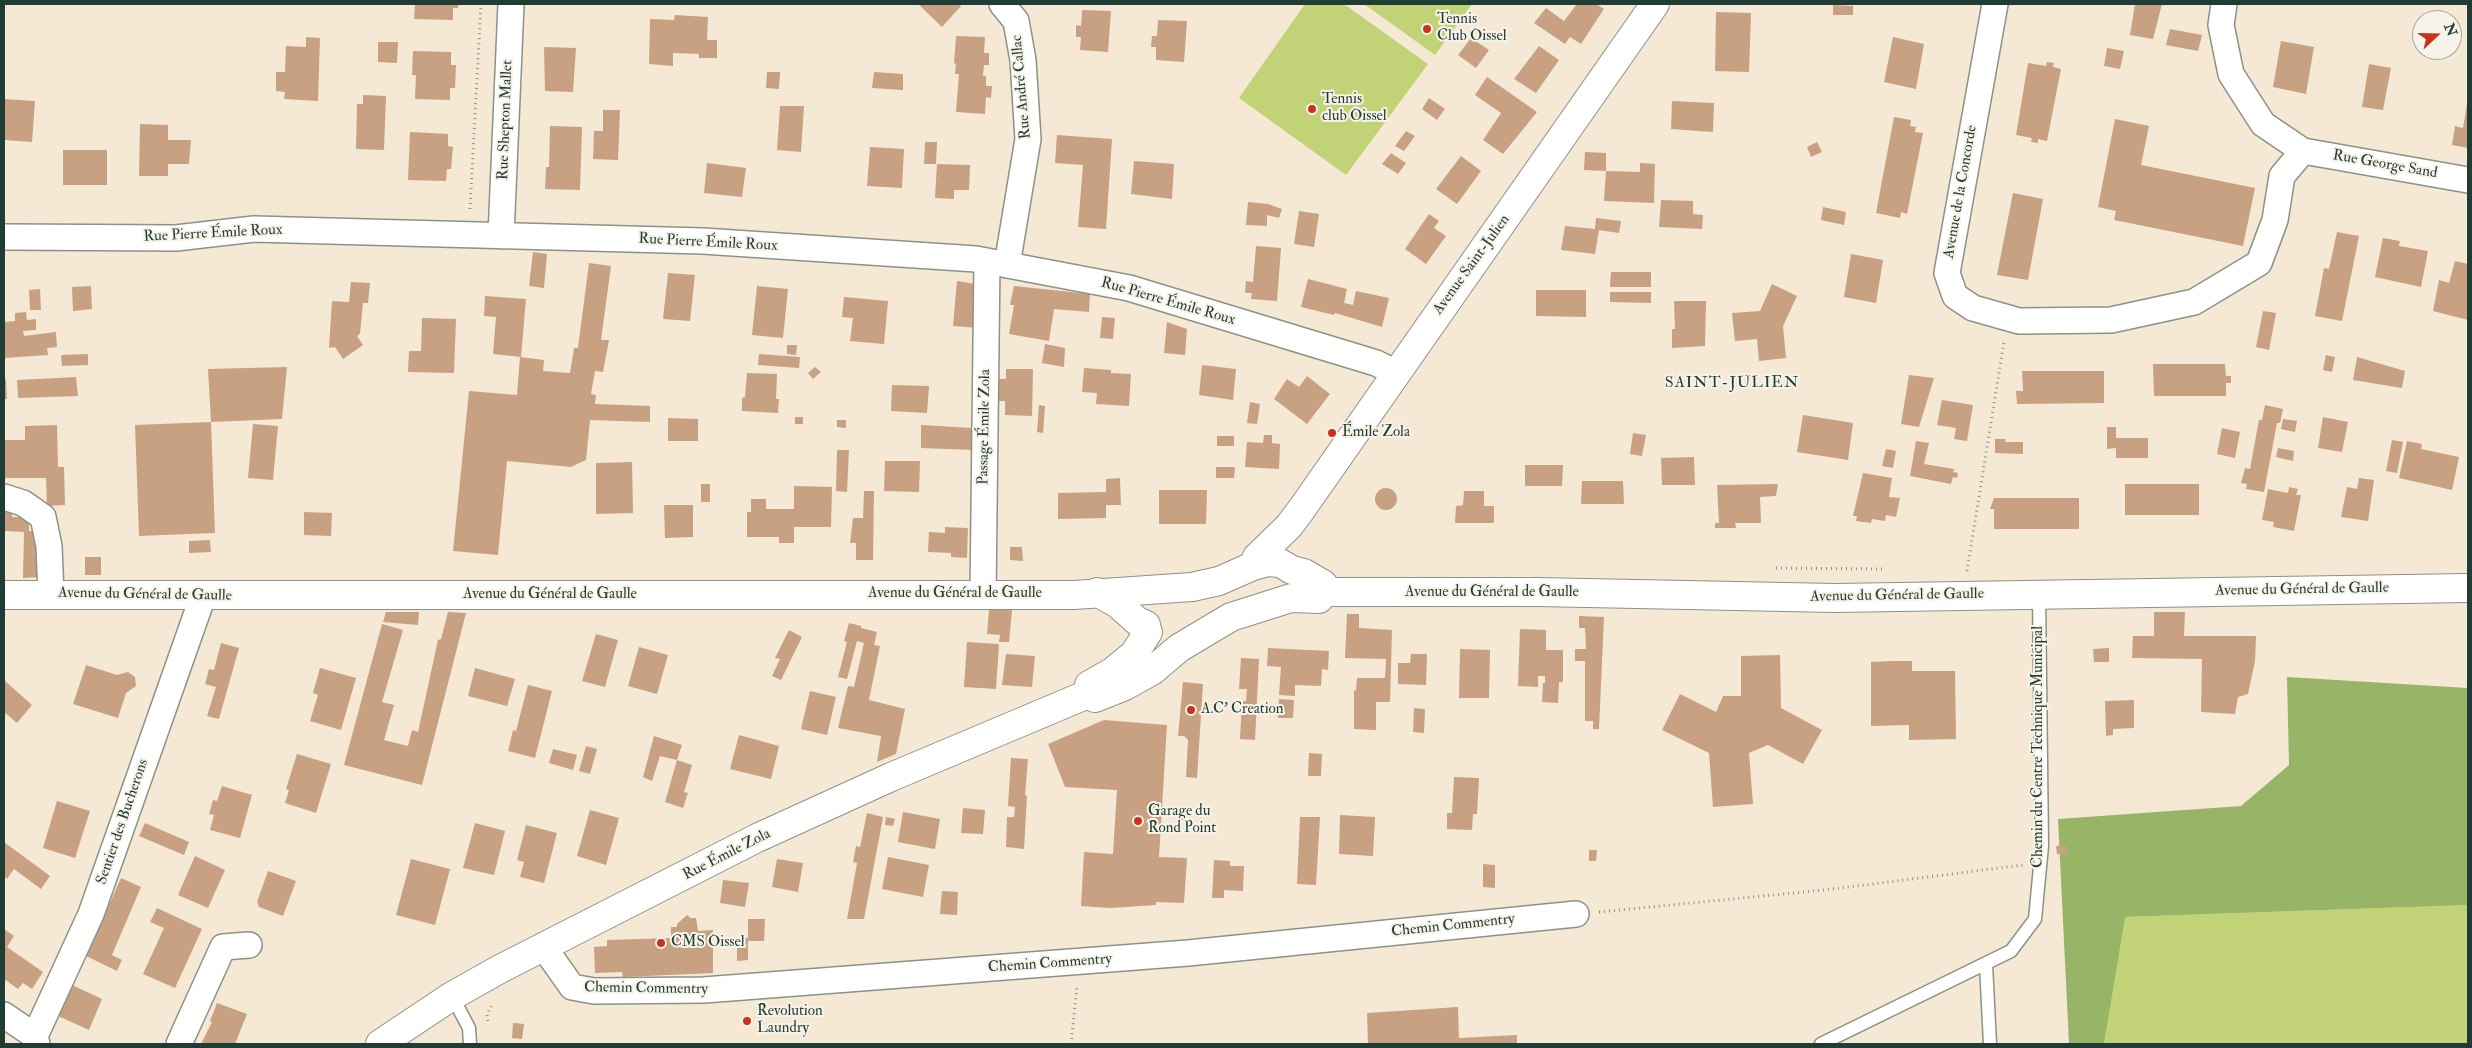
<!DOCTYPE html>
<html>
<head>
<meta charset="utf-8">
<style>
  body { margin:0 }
  #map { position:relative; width:2472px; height:1048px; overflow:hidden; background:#f5e9d5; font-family:"IM FELL Double Pica",serif }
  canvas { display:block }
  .frame { position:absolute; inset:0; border:5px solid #1f3d34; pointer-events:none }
  .north { position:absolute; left:2412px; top:10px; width:50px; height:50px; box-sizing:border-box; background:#f7f3e8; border:1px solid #a1aaa0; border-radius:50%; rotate:69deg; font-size:14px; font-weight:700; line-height:20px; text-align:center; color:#1f3d34 }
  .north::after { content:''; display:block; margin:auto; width:18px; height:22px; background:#c8321e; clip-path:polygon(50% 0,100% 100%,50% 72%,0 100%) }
</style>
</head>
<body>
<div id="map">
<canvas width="2472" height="1048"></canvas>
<div class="frame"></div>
<div class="north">N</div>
</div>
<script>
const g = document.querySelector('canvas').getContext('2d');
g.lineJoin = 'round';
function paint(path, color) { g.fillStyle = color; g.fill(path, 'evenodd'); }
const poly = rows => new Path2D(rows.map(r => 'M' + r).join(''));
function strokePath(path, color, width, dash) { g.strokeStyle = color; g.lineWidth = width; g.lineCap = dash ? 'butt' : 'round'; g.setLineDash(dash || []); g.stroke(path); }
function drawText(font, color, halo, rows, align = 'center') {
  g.font = font + ' "IM FELL Double Pica",serif'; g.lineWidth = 4; g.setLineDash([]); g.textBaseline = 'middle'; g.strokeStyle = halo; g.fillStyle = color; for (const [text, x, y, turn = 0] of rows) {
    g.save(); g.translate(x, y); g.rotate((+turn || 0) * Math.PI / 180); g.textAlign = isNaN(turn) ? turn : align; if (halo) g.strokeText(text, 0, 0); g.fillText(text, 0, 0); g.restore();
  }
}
paint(poly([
  [1305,4,1344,4,1428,64,1346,175,1239,98],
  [1364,4,1472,4,1435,55],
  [2468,905,2468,1044,2104,1044,2124,917]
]), '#c1d376');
paint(poly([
  [2287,677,2468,688,2468,905,2125,917,2104,1044,2069,1044,2058,819,2241,806,2289,765]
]), '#98b567');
paint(poly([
  [415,4,458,4,458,8,453,8,453,20,414,19],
  [918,4,959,4,961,6,942,27],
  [1577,4,1596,4,1604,9,1581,44,1570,37,1565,44,1534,23,1546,8,1564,21],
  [2135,4,2162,4,2153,39,2130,35],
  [1833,5,1853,6,1853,15,1833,15],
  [1082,10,1111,11,1108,52,1080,50,1081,37,1076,37,1076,25,1081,26],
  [1716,12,1751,13,1749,72,1715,71],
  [675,15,708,17,707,40,717,40,717,58,699,58,699,54,673,53,673,66,649,64,650,19,674,20],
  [1158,20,1187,21,1184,62,1156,60,1156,47,1151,47,1152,36,1157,36],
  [2170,29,2202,35,2198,51,2166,45],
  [956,36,985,37,984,53,989,53,989,65,984,65,983,76,986,76,986,86,992,86,991,98,986,97,985,114,956,112,959,74,955,74,956,63,954,64],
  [306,37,320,38,318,101,284,99,285,92,276,91,276,72,285,72,286,46,306,47],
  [1893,37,1924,44,1916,89,1884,82],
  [1471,38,1489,50,1476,68,1458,55],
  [2281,41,2314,47,2306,94,2273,87],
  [378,42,398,42,397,63,378,62],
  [1539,46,1559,60,1536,93,1514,79],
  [544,47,576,48,573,92,545,91],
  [2107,48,2124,51,2120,69,2104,66],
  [413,51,451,52,451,65,456,65,455,88,450,88,450,100,415,99,416,75,412,75],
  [2047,62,2054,63,2053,67,2061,69,2047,141,2038,139,2038,143,2031,142,2032,138,2016,135,2028,63,2046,66],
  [2369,64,2391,68,2383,110,2362,107],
  [767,72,780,72,779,89,766,88],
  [874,72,903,74,903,90,872,88],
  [1487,77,1537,112,1503,154,1483,140,1501,113,1475,95],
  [363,95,386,96,384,150,356,149,357,104,363,104],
  [1429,98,1445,109,1437,120,1422,109],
  [4,99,35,101,32,142,4,140],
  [1672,101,1714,103,1713,132,1671,129],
  [2467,104,2468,105,2468,148,2452,145,2455,126,2463,128],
  [780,106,804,106,801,152,777,150],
  [603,110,620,110,618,160,593,159,594,131,603,131],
  [1894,117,1911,120,1910,126,1916,127,1915,132,1923,133,1907,214,1901,212,1900,218,1876,213],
  [2115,119,2149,126,2141,165,2255,188,2243,246,2114,220,2116,211,2098,207],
  [140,124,168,125,168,140,191,140,189,164,168,164,168,176,139,176],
  [550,126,582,127,580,190,545,189,546,167,549,167],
  [1406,131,1415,136,1404,151,1395,146],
  [410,132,448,134,448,146,453,147,451,169,447,169,446,181,408,180],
  [1057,135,1112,139,1106,229,1078,227,1083,165,1055,163],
  [925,142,937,142,936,164,924,164],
  [1817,142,1822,152,1811,157,1807,147],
  [870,147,904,149,902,188,867,186],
  [63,150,107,150,107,185,63,185],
  [1585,152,1606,153,1606,171,1584,170],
  [1391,153,1406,163,1398,174,1382,164],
  [1461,156,1481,171,1457,204,1436,189],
  [1134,161,1174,164,1172,199,1131,194],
  [707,163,746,168,742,197,704,193],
  [1640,163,1655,164,1654,203,1604,201,1606,171,1640,172],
  [937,164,970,165,969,190,954,190,954,199,935,198],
  [2013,193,2043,199,2028,280,1997,275],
  [1661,200,1693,201,1693,214,1703,215,1702,229,1659,227],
  [1248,202,1268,204,1282,209,1279,218,1267,215,1267,226,1246,225],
  [1823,207,1846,212,1844,225,1821,220],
  [1299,211,1319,214,1314,247,1294,244],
  [1429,214,1439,221,1434,228,1446,236,1426,264,1405,249],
  [1596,218,1621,221,1619,233,1599,230,1595,254,1561,250,1565,226,1595,229],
  [2337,232,2359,236,2342,321,2315,316,2324,268,2329,269],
  [2383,238,2400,241,2399,246,2428,251,2421,287,2375,277],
  [1256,246,1281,248,1277,301,1251,299,1252,293,1245,293,1246,281,1253,282],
  [533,252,547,254,544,288,529,286],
  [1851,254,1883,260,1876,303,1844,297],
  [2455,261,2468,264,2468,320,2433,311,2439,280,2449,283],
  [589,263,611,266,601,340,609,340,603,372,595,371,591,394,596,395,595,404,650,406,650,422,590,420,586,460,571,467,507,461,498,555,453,551,469,391,517,395,520,357,544,360,543,371,570,373,574,348,578,348],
  [1611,272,1651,272,1651,287,1610,287],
  [668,273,695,275,690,321,663,319],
  [1308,279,1347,289,1344,303,1353,305,1356,291,1389,298,1382,327,1335,313,1334,315,1301,307],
  [957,281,976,284,978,328,953,326],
  [351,282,370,283,368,303,363,303,360,334,357,336,363,345,343,359,335,347,329,348,332,301,349,302],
  [1772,284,1797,296,1783,326,1786,358,1759,361,1757,339,1735,341,1732,313,1760,311],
  [91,286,92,309,73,311,72,287],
  [757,286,788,289,783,338,752,335],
  [1014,286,1090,294,1089,312,1054,309,1049,341,1009,334,1014,305,1010,305],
  [40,289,41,310,30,310,29,290],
  [1536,290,1586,290,1586,317,1536,316],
  [1610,292,1651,292,1651,303,1610,302],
  [485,296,526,299,521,357,493,354,496,317,484,316],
  [844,297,888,301,884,344,850,341,853,318,842,317],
  [1674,301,1706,301,1705,346,1672,348,1672,329,1675,329],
  [2263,311,2276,313,2269,350,2256,347],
  [26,312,27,320,36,319,36,330,23,331,24,336,56,332,57,347,47,348,48,355,4,358,4,322,15,321,15,313],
  [1102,317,1115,318,1113,339,1100,338],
  [422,318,456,319,454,373,408,372,409,351,421,351],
  [1167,322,1187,329,1185,355,1164,353],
  [1045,344,1065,348,1064,367,1042,363],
  [787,345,797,345,796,355,787,354],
  [88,354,88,365,62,366,61,355],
  [759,354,800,357,799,368,758,365],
  [2326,355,2335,357,2332,372,2323,370],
  [2357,357,2405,371,2402,388,2353,380],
  [2153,364,2225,364,2226,376,2231,376,2231,383,2226,383,2226,396,2154,396],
  [1202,365,1236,369,1233,400,1199,395],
  [287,367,282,419,211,422,208,369],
  [815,367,821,372,813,379,808,373],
  [1084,368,1111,370,1111,373,1131,374,1129,406,1096,404,1097,393,1082,392],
  [1006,369,1033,369,1032,416,1005,415,1005,401,998,401,999,379,1006,379],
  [2022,371,2104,371,2104,403,2017,404,2016,391,2023,391],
  [747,373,777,374,776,399,779,399,778,413,742,411,742,398,745,397],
  [1909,375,1934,378,1919,427,1901,424],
  [1307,376,1330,394,1307,424,1274,399,1287,379,1299,387],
  [76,377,78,396,18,398,17,380],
  [4,379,6,379,7,399,4,399],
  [892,385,929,386,927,413,891,411],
  [1942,400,1973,405,1967,441,1954,439,1956,428,1937,425],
  [1250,402,1260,404,1257,424,1247,423],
  [1039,405,1045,406,1043,433,1037,432],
  [2265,405,2283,409,2280,423,2277,423,2264,492,2246,489,2247,484,2241,483,2245,468,2250,469,2259,420,2262,420],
  [1803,415,1853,423,1848,460,1797,452],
  [795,417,803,417,803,424,795,424],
  [2323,417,2348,422,2342,452,2318,448],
  [668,418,698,419,698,441,668,441],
  [2283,419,2297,421,2295,432,2281,429],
  [837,420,846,420,846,428,837,427],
  [211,422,215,533,139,536,135,425],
  [253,424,278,426,273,480,248,478],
  [57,425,58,467,64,467,65,505,47,506,46,478,4,478,4,440,25,440,25,426],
  [921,425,973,428,973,450,921,448],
  [2107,427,2116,427,2116,438,2148,438,2148,458,2116,458,2116,448,2107,449],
  [2222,428,2240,432,2235,458,2217,454],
  [1633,433,1646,435,1642,456,1630,454],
  [1264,435,1272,435,1272,443,1280,444,1279,469,1245,467,1247,442,1263,443],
  [1217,436,1234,436,1234,446,1217,446],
  [1995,439,2006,439,2005,442,2023,442,2023,454,1995,453],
  [2392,440,2403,442,2397,473,2386,471],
  [1916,441,1929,443,1924,464,1954,469,1953,472,1958,473,1957,478,1953,477,1951,484,1910,476],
  [2407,441,2422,444,2421,449,2459,457,2452,490,2399,478],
  [2278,448,2294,451,2293,461,2276,457],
  [1886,449,1896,451,1893,468,1882,466],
  [837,450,849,450,847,492,836,491],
  [1694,457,1695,485,1662,485,1661,458],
  [885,461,920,461,919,492,884,491],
  [632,462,633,513,596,514,596,463],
  [1525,465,1563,465,1562,486,1525,486],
  [1216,467,1235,467,1234,478,1216,478],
  [1863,473,1892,478,1889,497,1900,498,1896,517,1886,515,1885,521,1872,519,1871,523,1856,521,1857,516,1853,516],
  [1120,478,1121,505,1106,505,1106,518,1058,519,1058,493,1106,492,1106,479],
  [2359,478,2374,480,2368,521,2341,517,2347,487,2357,489],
  [1582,481,1623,481,1624,504,1581,504],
  [701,484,710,484,710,502,701,502],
  [1778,484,1776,496,1760,497,1761,523,1735,523,1736,528,1715,528,1715,523,1719,523,1717,485],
  [2125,484,2199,484,2199,515,2125,515],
  [794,486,832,487,831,527,794,527,794,543,779,543,779,537,747,537,747,512,751,512,751,499,766,499,766,509,794,509],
  [2289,487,2298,489,2296,495,2301,495,2294,531,2273,527,2274,522,2262,520,2268,489,2288,493],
  '1375 499a11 11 0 1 1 22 0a11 11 0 1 1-22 0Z',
  [1159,490,1207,490,1206,524,1159,524],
  [864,491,874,491,873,560,856,560,856,543,850,543,853,518,863,518],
  [1464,491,1484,491,1484,506,1494,506,1494,523,1455,523,1456,506,1463,505],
  [1994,498,2079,498,2079,529,1994,529,1994,509,1990,509],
  [4,504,12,507,12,517,29,517,29,531,38,531,40,577,23,578,24,532,4,531],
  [664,505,693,505,693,537,665,538],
  [304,512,332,513,331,536,304,535],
  [945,527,968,528,967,558,951,557,951,553,928,552,929,532,945,533],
  [210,540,211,552,189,553,189,541],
  [1010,547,1022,547,1023,561,1010,560],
  [85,557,101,557,101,575,85,575],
  [989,610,1012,610,1009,642,999,642,1000,635,987,634],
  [386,612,419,612,418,625,383,622],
  [448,612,466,613,422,785,344,765,382,624,403,630,382,702,394,705,384,740,408,746,412,730,418,732,438,640,441,639],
  [2154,612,2185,612,2184,636,2256,636,2255,661,2248,694,2238,697,2235,714,2201,712,2202,659,2132,658,2133,636,2154,636],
  [1347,614,1359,614,1359,628,1392,630,1390,702,1376,702,1376,730,1354,729,1354,690,1356,691,1357,678,1385,678,1386,659,1345,658],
  [1579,616,1604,617,1599,729,1593,729,1593,721,1585,721,1585,661,1575,661,1575,649,1586,649,1585,628,1579,628],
  [849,623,861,626,861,628,877,632,874,645,880,646,869,700,905,709,896,754,877,762,881,736,838,728,848,686,854,687,864,643,857,641,847,679,838,677,847,642,844,641],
  [1520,629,1546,630,1546,650,1563,650,1563,682,1559,682,1558,703,1542,702,1543,683,1545,683,1545,676,1538,676,1538,687,1518,686],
  [789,630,802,637,781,680,772,676,780,659,775,658],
  [596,634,618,640,605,687,582,681],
  [967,642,999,644,996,689,964,687],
  [221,643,239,648,219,719,207,716,216,687,205,684,209,669,214,670],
  [639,647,668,655,657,694,628,686],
  [1268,648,1329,651,1328,670,1322,669,1321,686,1295,685,1295,696,1279,695,1281,667,1267,666],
  [2109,648,2109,662,2094,662,2093,649],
  [1460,649,1490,650,1489,698,1459,698],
  [1006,654,1035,656,1032,687,1002,685],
  [1411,654,1427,654,1426,685,1398,684,1398,663,1410,663],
  [1780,655,1781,708,1822,730,1803,764,1768,745,1749,753,1753,804,1713,807,1709,753,1662,730,1680,694,1716,712,1723,696,1741,696,1741,656],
  [1241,658,1259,659,1255,740,1240,739,1242,701,1246,701,1247,689,1239,689],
  [1892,661,1912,661,1912,671,1955,671,1956,739,1909,740,1909,725,1871,726,1871,662],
  [86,665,117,675,128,672,135,677,136,686,126,693,118,718,73,704],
  [320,668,356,678,341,730,310,721,318,695,313,693],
  [475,668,515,679,507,706,468,696],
  [4,680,32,705,17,723,4,712],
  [1183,682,1203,684,1197,778,1186,777,1188,740,1184,736,1178,736],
  [528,685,552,691,535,758,508,751,513,730,516,731],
  [810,691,836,697,827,735,801,729],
  [1279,699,1294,700,1293,718,1278,718],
  [2134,700,2134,728,2113,729,2113,735,2106,736,2105,701],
  [1414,708,1425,709,1424,733,1413,732],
  [1104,720,1167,725,1159,857,1187,858,1184,903,1156,902,1156,905,1110,908,1081,906,1084,852,1113,854,1117,790,1065,787,1048,744],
  [739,735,779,746,771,779,730,769],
  [654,736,682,745,677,760,660,756,652,781,643,777],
  [586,746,597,749,590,774,579,771],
  [553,749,577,755,573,770,549,763],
  [1309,753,1322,754,1321,776,1308,776],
  [297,754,331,764,316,813,285,803,289,790,286,789],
  [1011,758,1028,759,1025,795,1027,796,1024,849,1006,847,1007,817,1014,817,1015,807,1008,806],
  [677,760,692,765,684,792,688,793,683,808,665,802],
  [1454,777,1479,778,1477,814,1473,814,1472,830,1447,829,1447,813,1452,813],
  [222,786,252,795,240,838,210,830,214,815,209,814,213,800,217,801],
  [57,801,90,811,75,858,43,848],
  [963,808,985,810,983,834,961,833],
  [590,810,619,818,606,865,577,856],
  [903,812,940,819,935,849,898,842],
  [867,813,883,817,864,919,847,919,857,863,853,862,856,846,860,847],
  [1340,815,1375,817,1373,856,1339,854],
  [886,817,895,819,893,826,885,825],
  [1300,817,1320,817,1316,885,1297,884],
  [145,823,189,842,184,855,139,836],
  [475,823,505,831,494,875,463,868],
  [526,825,557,833,544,883,520,877,524,862,517,860],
  [4,842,50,876,41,889,14,869,7,879,4,876],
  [2067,845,2067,854,2057,854,2056,846],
  [1589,850,1597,850,1596,861,1589,861],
  [195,856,225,870,208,908,178,895],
  [888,857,929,865,923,897,882,889],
  [411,859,450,869,435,925,396,915],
  [777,859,803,863,798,892,772,887],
  [1214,860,1230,861,1230,866,1244,866,1243,891,1224,890,1224,898,1212,898],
  [1483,864,1495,865,1495,888,1483,887],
  [268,871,296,881,283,916,259,907,257,902],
  [121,878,141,887,112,955,122,960,117,971,86,956],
  [723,880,749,883,745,907,720,903],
  [942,891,958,892,957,915,940,914],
  [157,908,202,929,175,988,143,974,164,928,150,922],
  [687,915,691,918,696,918,698,931,713,930,713,973,623,977,622,972,595,973,594,947,607,946,607,940,671,938,671,927,677,927,677,924],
  [748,919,765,919,764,941,748,941,748,960,737,961,737,937,748,938],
  [4,929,14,936,7,947,43,972,32,989,23,983,18,989,4,979],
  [72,985,102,999,89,1030,58,1016],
  [217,1003,247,1014,235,1044,201,1044,212,1022,210,1021],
  [1458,1007,1459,1038,1517,1035,1517,1044,1368,1044,1367,1013],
  [513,1023,524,1024,522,1039,512,1038]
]), '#c7a182');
const service = poly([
  [1986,964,1990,1044],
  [452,996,469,1028,470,1044],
  [1821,1044,2011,951,2035,919,2042,846,2039,594]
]);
const minor = poly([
  [1002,4,1016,21,1023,60,1028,139,1007,265],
  [1995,4,1947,273,1955,296,1973,308,2019,321,2111,320,2194,302,2259,263,2275,220,2282,176,2303,151],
  [2224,4,2221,25,2231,74,2263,124,2303,151,2468,180],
  [501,236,511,4],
  [4,237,176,238,254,229,703,241,976,259,1129,288,1376,363,1396,373],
  [4,497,23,503,43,517,49,546,51,594],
  [983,594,987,261],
  [543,946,572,987,594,991,704,990,1188,953,1576,914],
  [4,1015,35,1036],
  [37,1044,35,1036,91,914,203,596],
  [179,1044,223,947,249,945]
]);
const tertiary = poly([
  [1253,566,1257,557,1289,526,1301,510,1655,4]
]);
const secondary = poly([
  [1097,592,1118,604,1137,621,1146,625],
  [1325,592,1537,592,1835,598,2468,588],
  [4,595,1074,595,1192,587,1219,581,1253,566,1268,562,1280,563,1292,570,1304,573,1323,584,1325,592],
  [1088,690,1089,685,1112,672,1134,654,1148,632],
  [1088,694,1095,698,1125,686,1152,671,1179,648,1231,617,1291,598,1319,599,1325,592],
  [380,1044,452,996,500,969,757,838,891,777,1088,694]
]);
strokePath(service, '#8a9384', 15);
strokePath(minor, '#8a9384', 28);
strokePath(tertiary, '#8a9384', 30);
strokePath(secondary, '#8a9384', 30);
strokePath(poly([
  [470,209,481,4],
  [1776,568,1883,569],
  [1967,571,2004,342],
  [1599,912,1824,890,2023,865],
  [488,1021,487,1015,491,1006],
  [1071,1044,1077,985]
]), '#8a9384', 3, [1, 4]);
strokePath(service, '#fff', 12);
strokePath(minor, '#fff', 25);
strokePath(tertiary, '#fff', 28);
strokePath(secondary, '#fff', 28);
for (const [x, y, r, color] of [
  [1427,29,5,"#c8321e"],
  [1312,109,5,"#c8321e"],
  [1332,433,5,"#c8321e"],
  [1191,710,5,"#c8321e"],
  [1138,821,5,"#c8321e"],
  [661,943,5,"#c8321e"],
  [747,1021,5,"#c8321e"]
]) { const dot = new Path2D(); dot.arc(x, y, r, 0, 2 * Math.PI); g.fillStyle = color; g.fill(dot); strokePath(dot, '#f7f3e8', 2); }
drawText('15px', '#1f3d34', '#f7f3e8', [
  ["Tennis",1437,20],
  ["Club Oissel",1437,37],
  ["Tennis",1322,100],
  ["club Oissel",1322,117],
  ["Émile Zola",1342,433],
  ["A.C' Creation",1201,710],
  ["Garage du",1148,812],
  ["Rond Point",1148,829],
  ["CMS Oissel",671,943],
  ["Revolution",757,1012],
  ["Laundry",757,1029]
], 'left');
drawText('15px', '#1f3d34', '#f7f3e8', [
  ["Rue André Callac",1022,87,-95],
  ["Rue Shepton Mallet",506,120,-88],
  ["Rue George Sand",2385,165,10],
  ["Avenue de la Concorde",1961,192,-80],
  ["Rue Pierre Émile Roux",213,234,-3],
  ["Rue Pierre Émile Roux",708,243,3],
  ["Avenue Saint-Julien",1472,265,-54],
  ["Rue Pierre Émile Roux",1168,302,16],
  ["Passage Émile Zola",985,427,-89],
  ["Avenue du Général de Gaulle",2302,590,-1],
  ["Avenue du Général de Gaulle",1492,593],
  ["Avenue du Général de Gaulle",955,594],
  ["Avenue du Général de Gaulle",145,595,1],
  ["Avenue du Général de Gaulle",550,595],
  ["Avenue du Général de Gaulle",1897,596,-1],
  ["Chemin du Centre Technique Municipal",2039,747,-90],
  ["Sentier des Bucherons",123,822,-71],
  ["Rue Émile Zola",727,855,-27],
  ["Chemin Commentry",1453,926,-6],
  ["Chemin Commentry",1050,964,-4],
  ["Chemin Commentry",646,989,1]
]);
g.letterSpacing = '1px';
drawText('16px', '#1f3d34', '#f7f3e8', [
  ["SAINT-JULIEN",1732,384]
]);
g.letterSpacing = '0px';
</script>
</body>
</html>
